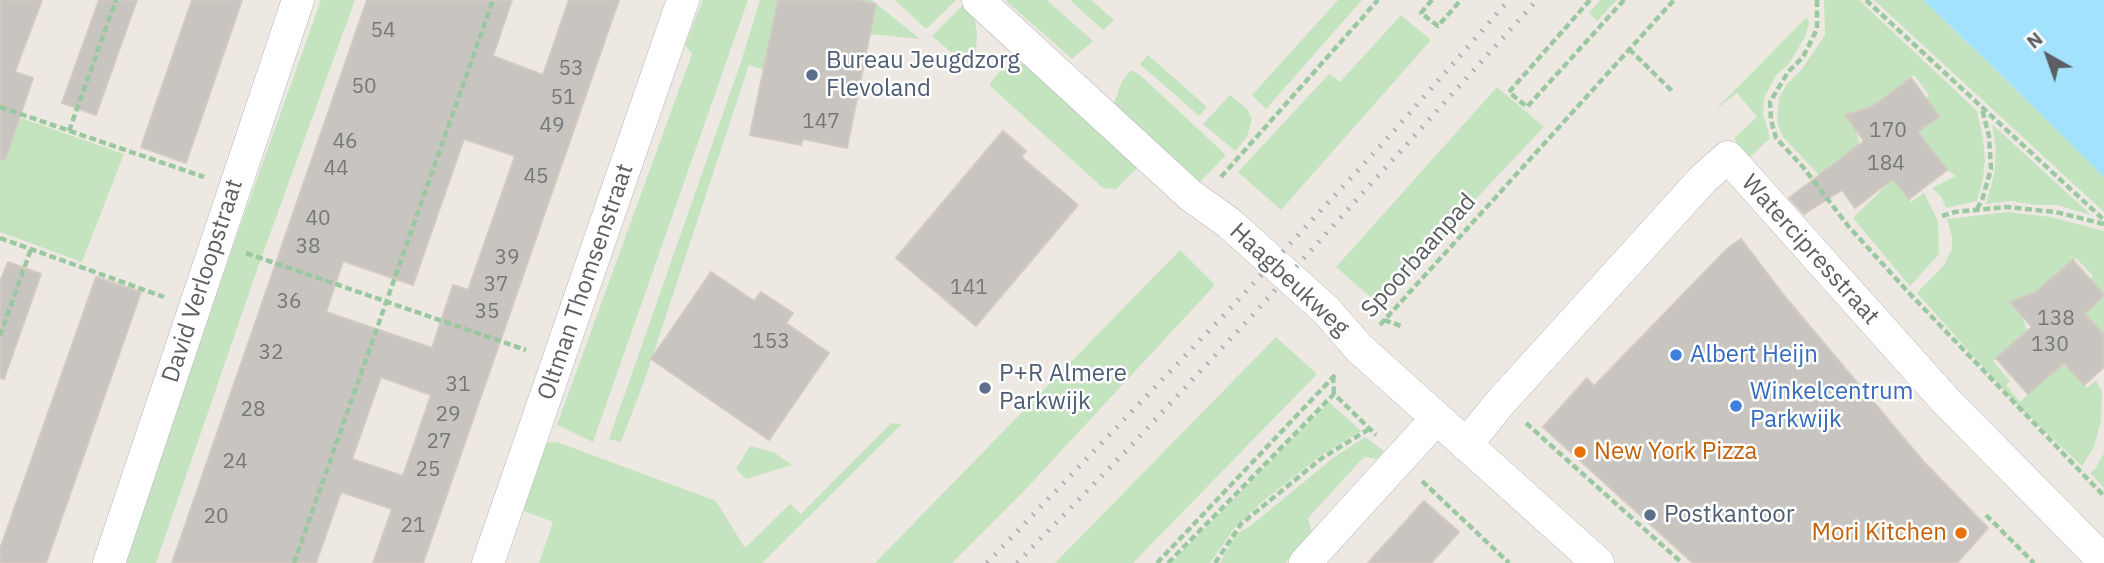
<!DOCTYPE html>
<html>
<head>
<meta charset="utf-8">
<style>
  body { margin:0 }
  #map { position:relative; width:2104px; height:563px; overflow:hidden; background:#ede9e2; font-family:"IBM Plex Sans",sans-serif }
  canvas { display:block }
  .north { position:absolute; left:2013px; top:21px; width:70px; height:70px; -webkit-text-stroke:5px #fff; paint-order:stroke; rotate:320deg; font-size:19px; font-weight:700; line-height:28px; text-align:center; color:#5b5f63 }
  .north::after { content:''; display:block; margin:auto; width:24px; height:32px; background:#5b5f63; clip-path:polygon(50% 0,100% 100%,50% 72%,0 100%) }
</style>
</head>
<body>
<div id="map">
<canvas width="2104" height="563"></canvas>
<div class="north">N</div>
</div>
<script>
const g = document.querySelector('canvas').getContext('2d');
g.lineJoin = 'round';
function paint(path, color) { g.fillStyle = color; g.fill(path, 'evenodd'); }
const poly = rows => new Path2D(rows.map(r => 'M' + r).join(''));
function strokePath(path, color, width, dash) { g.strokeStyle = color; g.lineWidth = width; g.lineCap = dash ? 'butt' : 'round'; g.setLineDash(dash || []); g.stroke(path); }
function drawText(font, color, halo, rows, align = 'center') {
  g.font = font + ' "IBM Plex Sans",sans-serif'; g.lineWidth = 5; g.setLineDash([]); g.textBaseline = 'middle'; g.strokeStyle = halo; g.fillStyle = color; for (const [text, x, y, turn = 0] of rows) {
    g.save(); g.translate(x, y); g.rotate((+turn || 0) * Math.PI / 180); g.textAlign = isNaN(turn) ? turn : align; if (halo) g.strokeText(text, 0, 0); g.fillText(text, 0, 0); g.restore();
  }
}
paint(poly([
  [321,0,355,0,257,270,156,563,120,563],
  [703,0,748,0,593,442,557,425,692,54,685,45],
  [760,0,778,0,764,70,749,65,646,376,621,442,609,439,741,62],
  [855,0,872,0,920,39,870,34,876,5],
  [895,0,956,0,926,29],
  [1005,0,1047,0,1093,41,1072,59],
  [1070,0,1091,0,1114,20,1103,30],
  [1338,0,1362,0,1266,109,1252,95],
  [1600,0,1617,0,1597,21,1589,13],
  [1824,0,1859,0,1977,111,1983,139,1985,161,1983,178,1977,201,1946,208,1941,196,1932,188,1956,176,1947,170,1918,132,1939,116,1926,98,1929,95,1914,75,1872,107,1846,114,1855,128,1860,144,1819,175,1783,137,1777,122,1779,98,1787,84,1802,69,1825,35],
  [1874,0,1923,0,2104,175,2104,212],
  [963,5,975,20,977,35,976,49,969,67,932,36],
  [1401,15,1431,40,1281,210,1238,172,1329,74,1340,82],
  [1807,17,1809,23,1805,37,1788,65,1776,75,1764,98,1763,114,1770,138,1748,159,1734,138,1757,117,1737,93,1715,110],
  [1148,55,1207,107,1199,116,1140,64],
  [1016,64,1025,64,1035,72,1137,168,1116,189,1103,188,989,85,1001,70],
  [1131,70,1140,75,1226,155,1200,182,1114,103,1122,81],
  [1497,87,1544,127,1377,303,1336,267],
  [1230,95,1247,109,1252,119,1247,137,1235,151,1203,124],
  [7,113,124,154,82,262,0,232,0,130],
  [1992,124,2091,215,2057,205,2035,205,2011,201,1986,204,1994,175,1996,151],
  [1893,179,1911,202,1924,193,1938,221,1939,254,1910,286,1853,218],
  [2008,212,2050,217,2104,231,2104,295,2090,279,2093,276,2076,258,2036,292,2022,315,2027,331,1993,361,2010,381,2006,385,2020,402,2064,363,2087,388,2096,380,2102,392,2101,420,2094,447,2082,466,2017,405,1917,293,1944,265,1952,249,1952,237,1947,219],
  [1180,250,1215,285,1024,491,952,563,875,563],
  [2104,297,2104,335,2085,314],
  [1276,337,1317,374,1133,563,1055,563],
  [1329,402,1361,431,1320,456,1262,502,1235,527,1210,563,1171,563],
  [891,423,902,424,762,563,539,563,553,522,521,510,547,443,557,442,716,501,745,548,790,504,801,514],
  [1365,437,1384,451,1377,459,1364,457,1308,518,1312,534,1285,563,1220,563,1236,534,1249,527,1333,458],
  [750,446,773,452,792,465,746,479,736,469],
  [2104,453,2104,488,2090,473,2096,468]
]), '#c4e4bf');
paint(poly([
  [1923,0,2104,0,2104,177,2002,76]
]), '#a3e2fd');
const building = poly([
  [0,0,42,0,15,72,33,78,5,160,0,159,0,0],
  [99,0,137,0,96,115,62,103,99,0],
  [192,0,242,0,186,163,141,147,192,0],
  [367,0,512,0,493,56,543,75,569,0,619,0,423,563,373,563,392,509,341,492,316,563,172,563,367,0],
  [464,139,515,156,468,290,453,285,432,348,326,312,343,261,413,285,464,139],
  [381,377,431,395,403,476,352,459,381,377],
  [778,0,855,0,876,4,847,148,803,139,801,145,750,135,778,0],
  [1911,78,1939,116,1918,132,1947,170,1909,199,1893,179,1855,208,1842,190,1804,214,1789,198,1864,141,1845,115,1872,107,1911,78],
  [1003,131,1026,151,1021,157,1078,205,976,326,896,258,1003,131],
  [1741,239,1786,298,1923,461,1988,528,1957,563,1693,563,1543,427,1587,378,1594,386,1728,248,1741,239],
  [2073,260,2104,295,2085,314,2104,335,2104,367,2084,385,2064,363,2028,394,1996,358,2032,327,2010,302,2036,292,2073,260],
  [8,262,41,274,4,379,0,378,0,282,8,262],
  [711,272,754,301,761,292,793,313,786,323,829,353,769,440,651,359,711,272],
  [96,277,141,292,46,563,0,563,0,549,96,277],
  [1424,501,1459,532,1431,563,1368,563,1424,501]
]);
paint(building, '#c8c4bf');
strokePath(building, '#d2cac1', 2);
const minor = poly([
  [978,0,1190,195,1229,223,1326,310,1359,348,1598,563],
  [1466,445,1499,404,1703,179,1728,157,1946,401,2104,561],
  [109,563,298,0],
  [488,563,683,0],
  [1305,563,1437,418]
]);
strokePath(minor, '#b3b6b9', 33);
strokePath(poly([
  [1432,0,1421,13,1438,26,1461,0],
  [1590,0,1509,92,1527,107,1624,0],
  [1817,0,1817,29,1803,57,1788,72,1770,102,1771,120,1776,138,1803,167,1849,227,1910,294,2104,496],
  [1866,0,2104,220],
  [1629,49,1672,91],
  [0,107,204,177],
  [69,131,116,0],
  [1221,177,1378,0],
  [1977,209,1982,200,1991,169,1989,136,1982,109],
  [1942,216,1955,212,2006,207,2056,212,2104,224],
  [0,238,164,297],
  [246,253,526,350],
  [1384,320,1401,326],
  [1380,325,1674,0],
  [0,336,31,249],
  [1333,376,1334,394],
  [1526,423,1682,563],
  [1422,481,1509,563],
  [1986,515,2034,563],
  [294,563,493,0],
  [1157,563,1337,373],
  [1168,563,1334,394,1376,435],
  [1215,563,1241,524,1322,458,1369,429]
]), '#9ac8a1', 4.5, [7, 3.5]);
strokePath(minor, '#fff', 32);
strokePath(poly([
  [987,563,1227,312,1386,140,1509,0],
  [1017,563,1128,449,1249,319,1537,0]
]), '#b1b2b3', 5, [2, 9]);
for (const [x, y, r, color] of [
  [812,75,7,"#5c6f8a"],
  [1676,355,7,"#3f7fe0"],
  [985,388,7,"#5c6f8a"],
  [1736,406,7,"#3f7fe0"],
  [1580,452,7,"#e8710a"],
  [1650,515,7,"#5c6f8a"],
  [1961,533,7,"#e8710a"]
]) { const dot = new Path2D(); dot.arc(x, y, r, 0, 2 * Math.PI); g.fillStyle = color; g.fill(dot); strokePath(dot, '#fff', 2.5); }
drawText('21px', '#76787a', null, [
  ["54",383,31],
  ["53",571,69],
  ["50",364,87],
  ["51",563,98],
  ["147",821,122],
  ["49",552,126],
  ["170",1888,131],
  ["46",345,142],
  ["184",1886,164],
  ["44",336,169],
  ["45",536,177],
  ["40",318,219],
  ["38",308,247],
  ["39",507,258],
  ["37",496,285],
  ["141",969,288],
  ["36",289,302],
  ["35",487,312],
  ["138",2056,319],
  ["153",771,342],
  ["130",2050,345],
  ["32",271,353],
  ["31",458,385],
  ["28",253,410],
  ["29",448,415],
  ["27",439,442],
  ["24",235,462],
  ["25",428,470],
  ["20",216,517],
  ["21",413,526]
]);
drawText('24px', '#4e5e75', '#fff', [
  ["Bureau Jeugdzorg",826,61],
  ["Flevoland",826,89],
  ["P+R Almere",999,374],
  ["Parkwijk",999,402],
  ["Postkantoor",1664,515]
], 'left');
drawText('24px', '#5b5f63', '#fff', [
  ["Watercipresstraat",1810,250,48],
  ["Spoorbaanpad",1419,256,-48],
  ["Haagbeukweg",1289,280,43],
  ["David Verloopstraat",203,281,-72],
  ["Oltman Thomsenstraat",586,282,-71]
]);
drawText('24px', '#366cbe', '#fff', [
  ["Albert Heijn",1690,355],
  ["Winkelcentrum",1750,392],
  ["Parkwijk",1750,420]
], 'left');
drawText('24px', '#c56008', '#fff', [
  ["New York Pizza",1594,452],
  ["Mori Kitchen",1947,533,"right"]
], 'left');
</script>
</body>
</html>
